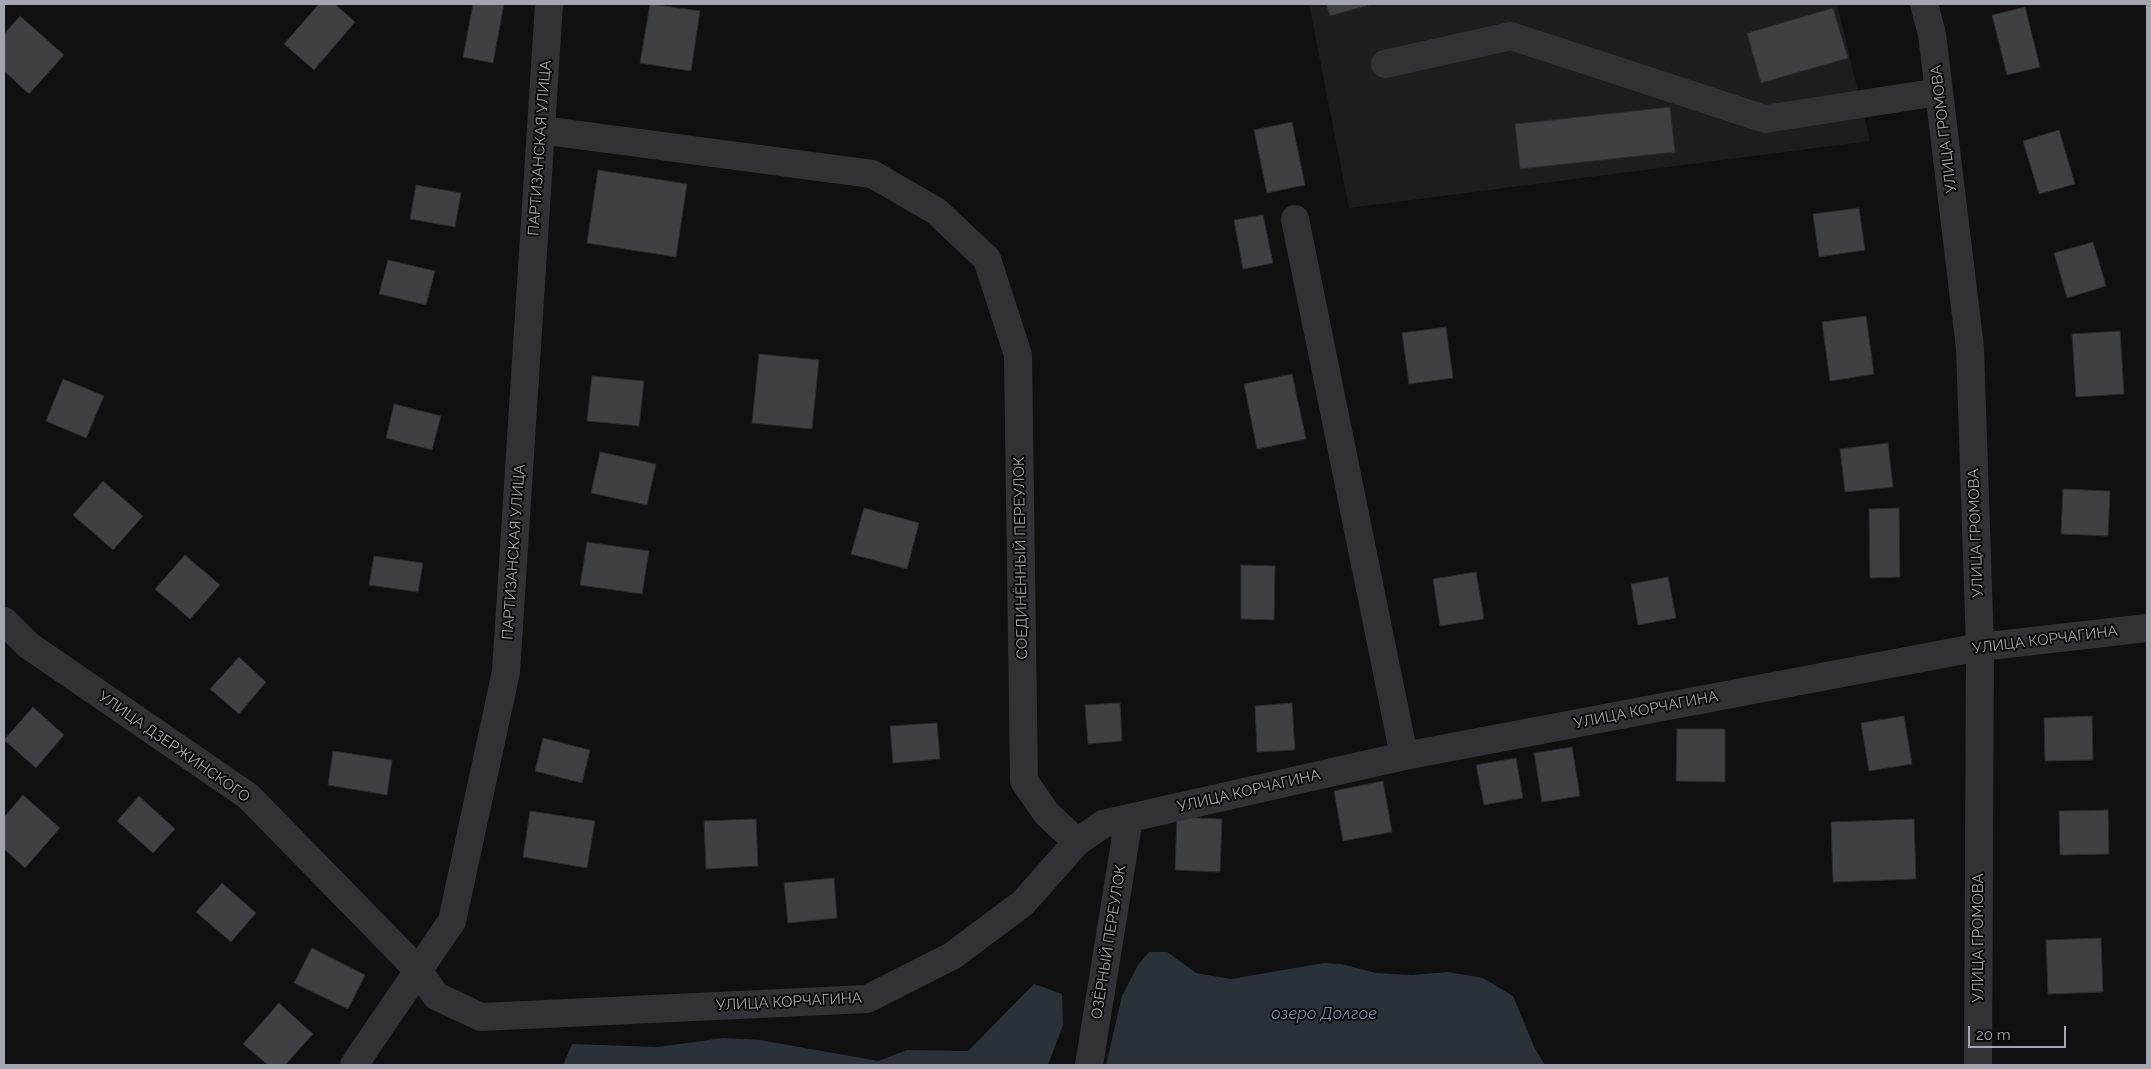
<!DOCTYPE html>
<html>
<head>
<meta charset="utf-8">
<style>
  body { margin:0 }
  #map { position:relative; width:2151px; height:1069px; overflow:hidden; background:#101011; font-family:Raleway,sans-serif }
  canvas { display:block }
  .frame { position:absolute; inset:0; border:5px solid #a3a5b1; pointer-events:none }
  .scale { position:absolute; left:1968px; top:1026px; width:98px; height:22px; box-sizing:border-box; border:2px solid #a3a5b1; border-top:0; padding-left:6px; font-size:15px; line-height:18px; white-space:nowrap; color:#a3a5b1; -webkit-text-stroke:4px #0b0b0c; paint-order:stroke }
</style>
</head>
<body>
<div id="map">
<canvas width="2151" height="1069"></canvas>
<div class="frame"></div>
<div class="scale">20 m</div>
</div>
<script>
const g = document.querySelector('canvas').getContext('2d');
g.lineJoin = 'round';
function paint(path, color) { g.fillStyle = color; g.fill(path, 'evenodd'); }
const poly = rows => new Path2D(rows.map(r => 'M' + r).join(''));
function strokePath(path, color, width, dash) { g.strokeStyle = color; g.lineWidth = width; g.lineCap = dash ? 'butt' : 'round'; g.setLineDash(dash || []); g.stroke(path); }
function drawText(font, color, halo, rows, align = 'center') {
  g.font = font + ' Raleway,sans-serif'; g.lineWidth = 4; g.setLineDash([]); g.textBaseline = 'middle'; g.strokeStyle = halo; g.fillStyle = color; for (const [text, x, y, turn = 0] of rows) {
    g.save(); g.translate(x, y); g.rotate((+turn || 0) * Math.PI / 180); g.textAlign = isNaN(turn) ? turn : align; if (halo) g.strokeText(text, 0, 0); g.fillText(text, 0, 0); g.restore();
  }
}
paint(poly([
  [1309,4,1837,4,1870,141,1349,208]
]), '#1d1c1e');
paint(poly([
  [1149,952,1167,952,1196,973,1231,979,1324,963,1341,964,1376,973,1412,975,1448,972,1483,978,1513,996,1535,1049,1545,1065,1106,1065,1122,996,1138,965],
  [1034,984,1062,994,1063,1025,1048,1065,563,1065,572,1044,658,1047,723,1038,760,1040,878,1061,907,1050,968,1051]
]), '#2b3138');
const building = poly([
  [319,4,335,4,355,22,314,70,284,44,319,4],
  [473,4,504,4,493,63,463,57,473,4],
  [650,4,700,11,691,71,640,63,650,4],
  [1326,4,1373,4,1330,16,1326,4],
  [2025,7,2040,67,2007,75,1992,15,2025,7],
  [1833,8,1848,58,1761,83,1747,33,1833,8],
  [20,16,64,55,29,94,4,71,4,34,20,16],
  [1670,107,1675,152,1520,169,1515,124,1670,107],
  [1292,122,1305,185,1267,193,1254,130,1292,122],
  [2059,130,2075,184,2039,194,2023,141,2059,130],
  [598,170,687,184,676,257,587,243,598,170],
  [416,185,461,193,455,227,410,219,416,185],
  [1859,208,1865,250,1819,257,1813,214,1859,208],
  [1263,215,1273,263,1243,269,1234,220,1263,215],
  [2093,242,2106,286,2067,298,2054,253,2093,242],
  [388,260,435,271,426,305,379,294,388,260],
  [1866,316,1874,374,1830,381,1822,322,1866,316],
  [1446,327,1453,378,1409,384,1402,333,1446,327],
  [2120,331,2124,394,2076,397,2072,334,2120,331],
  [759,354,819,360,812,429,752,423,759,354],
  [1292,374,1306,439,1257,449,1244,384,1292,374],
  [592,376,644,381,639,426,587,421,592,376],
  [63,379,104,396,86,438,46,421,63,379],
  [394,404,441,416,432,450,386,438,394,404],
  [1888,443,1893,487,1845,492,1840,449,1888,443],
  [600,452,656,464,647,505,591,493,600,452],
  [103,481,143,516,113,550,73,515,103,481],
  [2063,489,2110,491,2108,536,2061,534,2063,489],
  [864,508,919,523,907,569,851,554,864,508],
  [1899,508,1900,577,1870,578,1869,509,1899,508],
  [587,542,649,551,642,594,580,585,587,542],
  [185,555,220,585,190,619,155,589,185,555],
  [374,556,423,563,418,592,369,585,374,556],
  [1241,565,1275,566,1274,620,1241,619,1241,565],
  [1476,572,1484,619,1440,626,1433,579,1476,572],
  [1668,577,1676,618,1638,625,1631,584,1668,577],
  [239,657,266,682,239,714,210,689,239,657],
  [1120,703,1122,741,1088,744,1085,705,1120,703],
  [1292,703,1295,750,1257,752,1255,706,1292,703],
  [33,707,64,735,36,768,4,740,33,707],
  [1904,716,1912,764,1869,771,1861,723,1904,716],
  [2092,716,2093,760,2045,761,2044,718,2092,716],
  [937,723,940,759,893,763,890,726,937,723],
  [1677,729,1725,729,1725,782,1676,781,1677,729],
  [543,738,590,750,582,783,535,771,543,738],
  [1572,747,1580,796,1542,802,1534,753,1572,747],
  [333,751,392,760,387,795,328,785,333,751],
  [1516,758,1523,798,1484,805,1476,765,1516,758],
  [1383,781,1392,832,1343,841,1334,791,1383,781],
  [23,795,60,828,25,868,4,849,4,817,23,795],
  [139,796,175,829,153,853,117,821,139,796],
  [2108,810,2109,854,2060,855,2059,811,2108,810],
  [530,811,595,821,587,868,523,857,530,811],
  [1177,817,1222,819,1220,872,1175,870,1177,817],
  [756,819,758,866,706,869,704,821,756,819],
  [1914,819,1916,879,1833,882,1831,822,1914,819],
  [834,878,837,918,788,923,784,883,834,878],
  [222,883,256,913,231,942,196,912,222,883],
  [2101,938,2103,992,2048,994,2046,940,2101,938],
  [312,948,365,975,348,1009,294,983,312,948],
  [279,1003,313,1034,285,1065,268,1065,243,1044,279,1003]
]);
paint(building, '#3f4044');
strokePath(building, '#2b2a2d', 1);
strokePath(poly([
  [1924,4,1932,34,1970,348,1980,647,1978,1065],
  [1385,64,1511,36,1765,119,1939,92],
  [541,130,872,174,936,211,987,259,1018,355,1024,781,1047,814,1077,842],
  [1295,219,1404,756],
  [4,621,28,645,248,796,419,971,436,996,481,1017,867,999,952,956,1023,903,1077,842,1103,824,1404,756,1980,647,2147,628],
  [354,1065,452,921,506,672,549,4],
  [1089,1065,1129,818]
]), '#323236', 28);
drawText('15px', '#a3a5b1', '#0b0b0c', [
  ["УЛИЦА ГРОМОВА",1944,129,-97],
  ["ПАРТИЗАНСКАЯ УЛИЦА",540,148,-86],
  ["УЛИЦА ГРОМОВА",1976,533,-92],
  ["ПАРТИЗАНСКАЯ УЛИЦА",514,552,-86],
  ["СОЕДИНЁННЫЙ ПЕРЕУЛОК",1021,558,-91],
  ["УЛИЦА КОРЧАГИНА",2045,640,-7],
  ["УЛИЦА КОРЧАГИНА",1646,710,-11],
  ["УЛИЦА ДЗЕРЖИНСКОГО",174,747,35],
  ["УЛИЦА КОРЧАГИНА",1249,791,-13],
  ["УЛИЦА ГРОМОВА",1978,938,-90],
  ["ОЗЁРНЫЙ ПЕРЕУЛОК",1109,942,-81],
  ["УЛИЦА КОРЧАГИНА",789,1002,-3]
]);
drawText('italic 16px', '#7c8fa9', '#0b0b0c', [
  ["озеро Долгое",1324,1014]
]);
</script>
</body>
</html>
